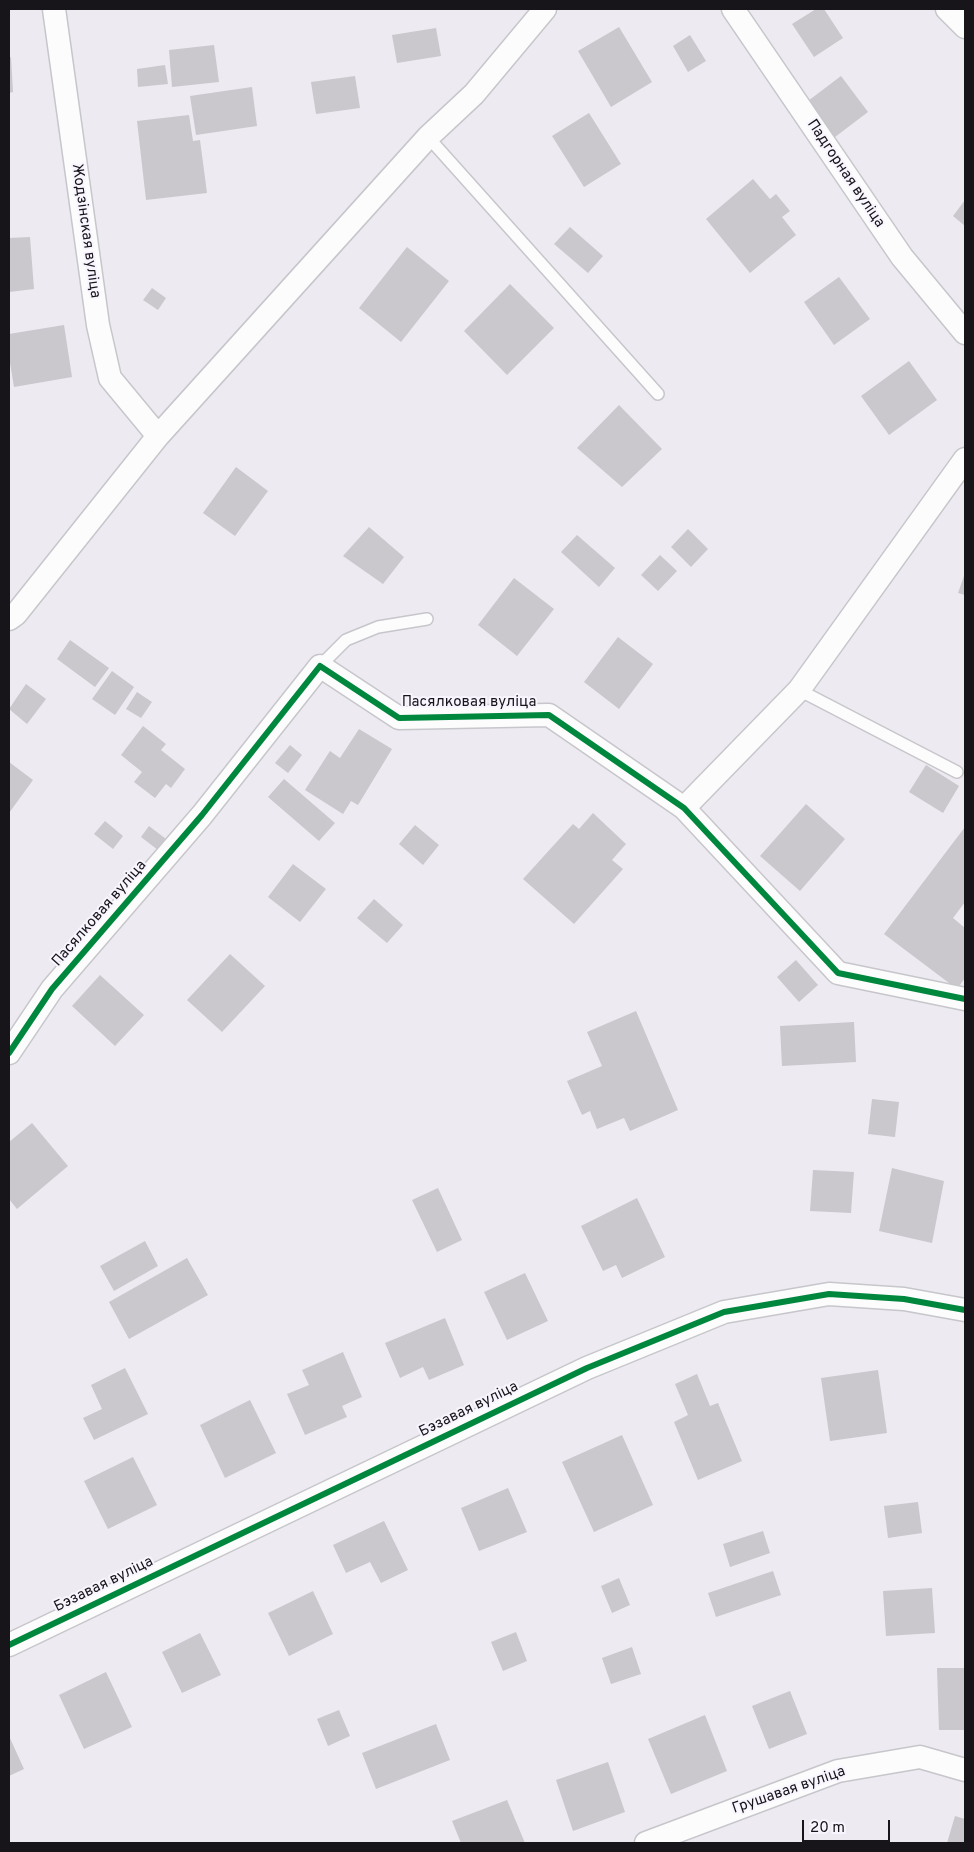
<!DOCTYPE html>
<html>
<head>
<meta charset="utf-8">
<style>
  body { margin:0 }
  #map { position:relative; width:974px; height:1852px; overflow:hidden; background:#edeaf1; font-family:Overpass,sans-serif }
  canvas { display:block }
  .frame { position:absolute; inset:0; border:10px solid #17151a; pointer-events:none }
  .scale { position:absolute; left:802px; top:1820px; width:88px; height:22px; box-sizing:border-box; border:2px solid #17151a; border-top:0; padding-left:6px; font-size:15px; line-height:18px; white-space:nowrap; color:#17151a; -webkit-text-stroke:4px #f9f5ff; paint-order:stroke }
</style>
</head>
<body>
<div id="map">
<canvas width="974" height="1852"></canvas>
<div class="frame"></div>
<div class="scale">20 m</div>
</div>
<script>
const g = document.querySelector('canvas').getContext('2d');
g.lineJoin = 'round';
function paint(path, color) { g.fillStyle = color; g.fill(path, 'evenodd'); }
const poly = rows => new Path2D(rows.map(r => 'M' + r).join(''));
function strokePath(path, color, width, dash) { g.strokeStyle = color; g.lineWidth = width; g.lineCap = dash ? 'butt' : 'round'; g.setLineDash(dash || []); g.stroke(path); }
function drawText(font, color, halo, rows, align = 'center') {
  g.font = font + ' Overpass,sans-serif'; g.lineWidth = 4; g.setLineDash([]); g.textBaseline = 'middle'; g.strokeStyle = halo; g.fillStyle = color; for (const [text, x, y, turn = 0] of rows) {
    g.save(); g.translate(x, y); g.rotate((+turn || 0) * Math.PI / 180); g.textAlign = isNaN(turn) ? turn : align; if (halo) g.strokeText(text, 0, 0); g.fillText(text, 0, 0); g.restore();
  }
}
paint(poly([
  [816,9,824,9,843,38,814,57,792,24],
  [619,27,652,82,611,107,578,51],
  [436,28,441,56,397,63,392,35],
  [690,35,706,61,688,72,673,46],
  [214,45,219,82,172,87,169,50],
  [11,57,13,92,9,93,9,58],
  [165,65,168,84,138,87,137,69],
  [355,76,360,108,316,114,311,82],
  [841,76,868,112,835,137,808,101],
  [252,87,257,126,196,135,190,96],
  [589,113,621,164,584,187,552,136],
  [189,115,193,141,200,140,207,193,146,200,137,121],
  [753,179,770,199,776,194,790,211,782,217,796,235,750,273,706,219],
  [965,200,965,226,953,216],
  [570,227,603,256,588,273,554,244],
  [30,237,34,289,9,292,9,238],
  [407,247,449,281,401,342,359,308],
  [839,277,870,319,834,345,804,302],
  [510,284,554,328,507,375,464,331],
  [152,288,166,298,158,310,143,300],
  [64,325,72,377,14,387,9,357,9,334],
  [909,361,937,400,889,435,861,396],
  [619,405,662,449,622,487,577,448],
  [236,467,268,491,235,536,203,513],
  [369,527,404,557,383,584,343,556],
  [688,529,708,549,691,567,671,547],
  [577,535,615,568,599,587,561,552],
  [660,555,677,571,658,591,641,575],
  [965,573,965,595,958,593],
  [514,578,554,609,517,656,478,625],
  [618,637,653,664,619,709,584,682],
  [70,640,109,668,95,687,57,659],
  [112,671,134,687,115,715,92,699],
  [26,684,46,699,27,724,9,709],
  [137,692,152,702,141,718,126,709],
  [143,726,166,744,161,750,185,769,171,788,166,784,155,798,134,782,142,772,121,755],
  [359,729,392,749,358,805,351,801,343,814,305,790,330,751,340,758],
  [290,745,302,755,288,773,275,763],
  [9,762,33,780,9,813],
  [926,765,959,786,943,813,909,792],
  [284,779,335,823,319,841,268,797],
  [806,804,845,839,800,891,760,856],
  [593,813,626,844,612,860,623,869,574,924,523,879,573,824,579,829],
  [105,821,123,836,113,849,94,834],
  [415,825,439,845,423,865,399,844],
  [149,826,166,839,158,850,141,837],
  [965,827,965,902,953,918,965,928,965,978,957,989,884,934],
  [293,864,326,889,300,922,268,897],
  [374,899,403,925,387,943,357,918],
  [230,954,265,986,222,1032,187,1000],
  [796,960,818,985,799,1002,777,977],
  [100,975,144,1015,115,1046,72,1006],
  [636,1011,678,1110,630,1131,624,1118,597,1129,590,1111,582,1115,567,1081,602,1066,587,1032],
  [854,1022,856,1062,782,1066,780,1026],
  [872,1099,899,1102,895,1137,868,1134],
  [32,1123,68,1166,17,1209,9,1199,9,1142],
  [892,1168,944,1181,932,1243,879,1231],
  [813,1170,854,1172,851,1213,810,1211],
  [438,1188,462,1240,437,1252,412,1200],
  [637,1198,665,1257,622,1278,616,1265,603,1271,581,1226],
  [145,1241,158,1266,114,1291,100,1266],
  [187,1258,208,1295,129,1339,109,1302],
  [525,1273,548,1321,507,1340,484,1292],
  [445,1318,464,1365,429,1380,423,1367,400,1378,385,1343],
  [343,1352,362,1397,342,1406,347,1417,305,1435,287,1394,309,1385,302,1370],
  [125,1368,148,1414,94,1440,83,1418,102,1409,91,1385],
  [878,1370,887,1433,830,1441,821,1378],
  [697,1374,710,1406,718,1403,742,1461,698,1480,674,1422,688,1415,675,1384],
  [250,1400,276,1453,225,1478,200,1425],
  [622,1435,653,1505,594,1532,562,1462],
  [133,1457,157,1505,108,1529,84,1481],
  [508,1488,527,1532,479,1551,461,1508],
  [918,1502,922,1533,888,1538,884,1506],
  [384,1521,408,1570,381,1583,370,1562,346,1573,333,1545],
  [763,1531,770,1553,730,1567,723,1544],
  [773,1571,781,1595,716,1617,708,1593],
  [619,1578,630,1605,612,1613,601,1586],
  [932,1588,935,1633,886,1636,883,1591],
  [313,1591,333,1634,289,1656,268,1613],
  [516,1632,527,1661,503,1671,491,1642],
  [200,1633,221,1675,182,1693,162,1652],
  [632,1647,641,1674,611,1684,602,1658],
  [937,1668,965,1668,965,1730,939,1730],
  [106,1672,132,1727,84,1749,59,1695],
  [790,1691,807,1734,769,1749,752,1706],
  [339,1710,350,1736,328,1746,317,1719],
  [705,1715,727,1771,671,1794,648,1739],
  [436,1724,450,1760,376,1789,362,1753],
  [9,1736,24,1769,9,1776],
  [608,1762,625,1812,573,1831,556,1780],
  [507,1800,525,1843,461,1843,452,1821],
  [955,1816,965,1819,965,1843,947,1843]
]), '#cac7cd');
const service = poly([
  [428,137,658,394],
  [320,666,346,640,378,627,427,619],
  [799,690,957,772]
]);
const minor = poly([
  [54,9,98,325,110,378,158,436],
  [733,9,902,257,965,333],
  [947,9,965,27],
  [9,619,16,614,158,436,428,137,474,94,545,9],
  [684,808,799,690,965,459],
  [9,1053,52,989,202,815,320,666,399,718,549,715,684,808,838,973,965,999],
  [9,1645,587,1368,724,1312,829,1294,904,1299,965,1310],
  [646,1843,838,1771,920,1757,965,1770]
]);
strokePath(service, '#c7c6cb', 14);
strokePath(minor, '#c7c6cb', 25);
strokePath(service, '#fcfcfd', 11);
strokePath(minor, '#fcfcfd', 22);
strokePath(poly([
  [9,1053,52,989,202,815,320,666,399,718,549,715,684,808,838,973,965,999],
  [9,1645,587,1368,724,1312,829,1294,904,1299,965,1310]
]), '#00873e', 6);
drawText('15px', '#17151a', '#f9f5ff', [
  ["Падгорная вуліца",845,174,56],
  ["Жодзінская вуліца",85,231,82],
  ["Пасялковая вуліца",469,703],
  ["Пасялковая вуліца",100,914,-49],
  ["Бэзавая вуліца",469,1410,-26],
  ["Бэзавая вуліца",104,1585,-26],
  ["Грушавая вуліца",789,1791,-19]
]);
</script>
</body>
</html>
